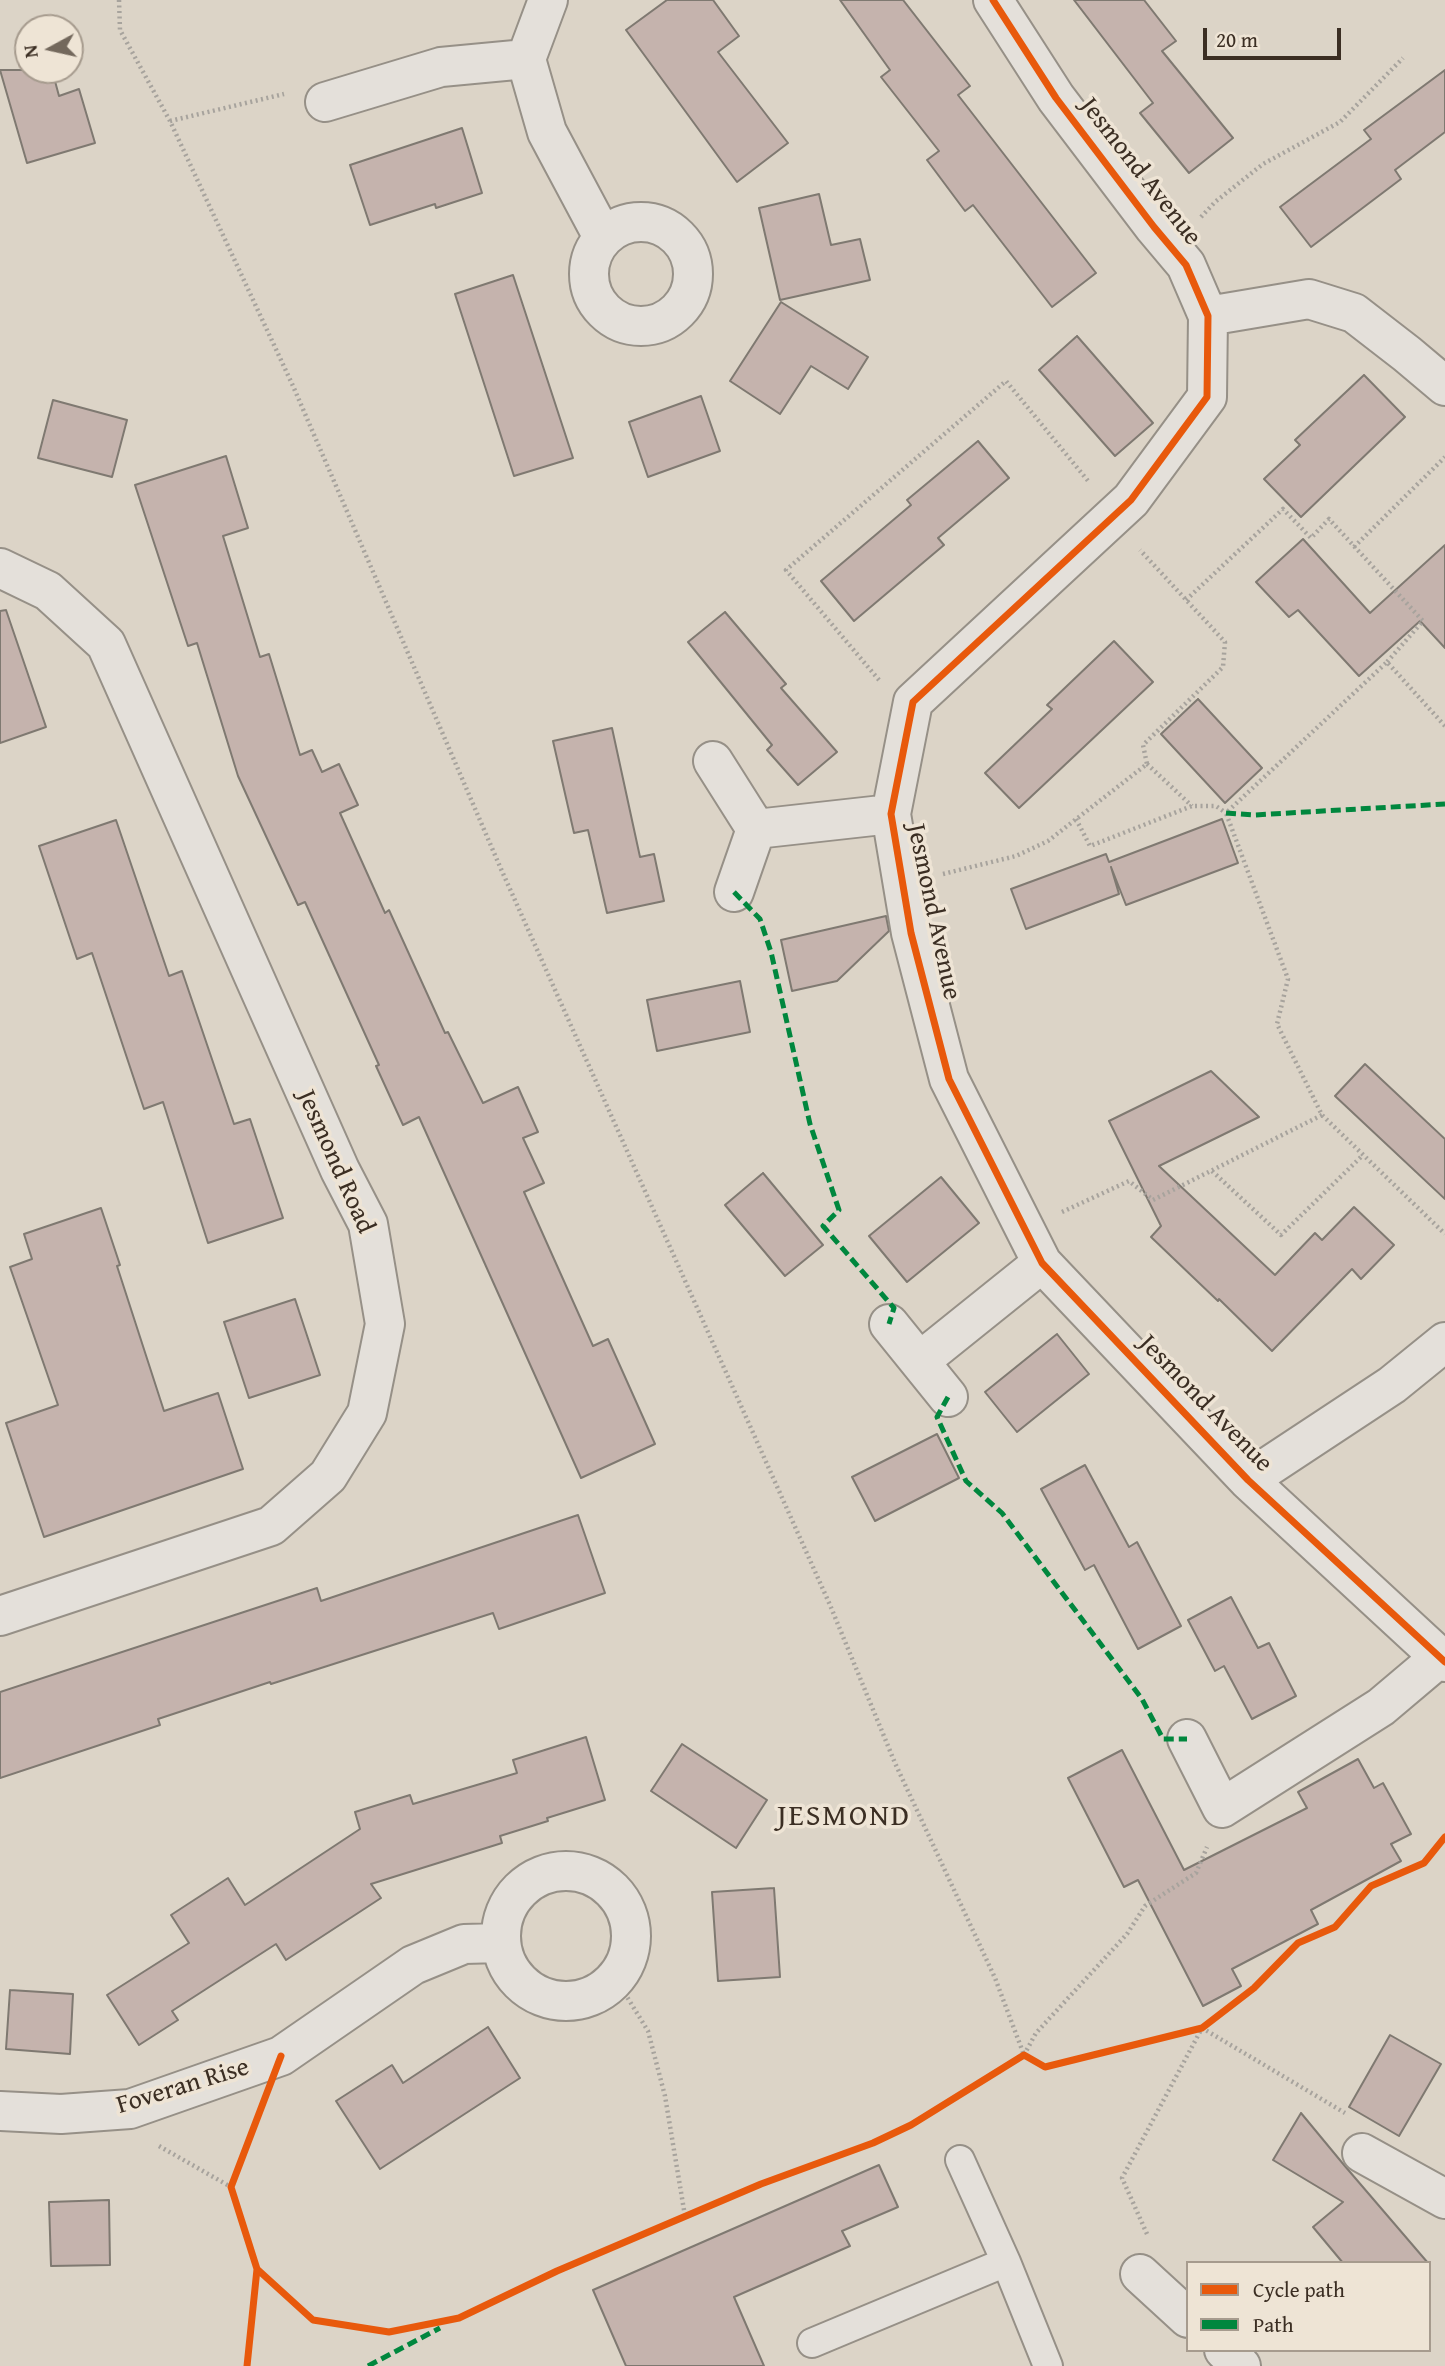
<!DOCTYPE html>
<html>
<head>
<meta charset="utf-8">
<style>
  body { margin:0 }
  #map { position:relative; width:1445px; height:2366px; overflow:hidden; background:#dcd4c7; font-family:"Gentium Book Plus",serif }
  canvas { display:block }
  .legend { position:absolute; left:1186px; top:2261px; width:245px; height:91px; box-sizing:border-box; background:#eee4d5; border:2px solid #a69b8e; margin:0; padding:9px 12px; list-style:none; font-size:21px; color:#3b2e23 }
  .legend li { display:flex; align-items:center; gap:14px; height:35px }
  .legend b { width:35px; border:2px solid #a69b8e }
  .north { position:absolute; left:14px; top:14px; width:70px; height:70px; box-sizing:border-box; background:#eee4d5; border:2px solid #a69b8e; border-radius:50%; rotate:262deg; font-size:19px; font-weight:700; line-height:28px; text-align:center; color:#3b2e23 }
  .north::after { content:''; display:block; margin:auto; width:24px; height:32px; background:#73685c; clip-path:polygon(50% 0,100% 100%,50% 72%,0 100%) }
  .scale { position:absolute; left:1203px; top:28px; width:138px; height:32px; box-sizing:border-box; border:4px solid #3b2e23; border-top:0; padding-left:9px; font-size:21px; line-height:24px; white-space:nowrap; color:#3b2e23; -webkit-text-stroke:5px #eee4d5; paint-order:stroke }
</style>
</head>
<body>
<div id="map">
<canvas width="1445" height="2366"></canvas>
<ul class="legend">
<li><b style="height:9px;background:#e8590c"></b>Cycle path</li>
<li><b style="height:9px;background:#00873e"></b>Path</li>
</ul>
<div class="north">N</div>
<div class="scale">20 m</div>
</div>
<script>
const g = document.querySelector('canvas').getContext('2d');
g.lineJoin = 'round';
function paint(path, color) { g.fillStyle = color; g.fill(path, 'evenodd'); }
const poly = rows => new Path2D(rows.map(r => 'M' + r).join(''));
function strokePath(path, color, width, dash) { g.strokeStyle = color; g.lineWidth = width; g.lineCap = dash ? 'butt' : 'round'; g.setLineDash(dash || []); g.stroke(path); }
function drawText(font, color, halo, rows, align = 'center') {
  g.font = font + ' "Gentium Book Plus",serif'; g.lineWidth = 7; g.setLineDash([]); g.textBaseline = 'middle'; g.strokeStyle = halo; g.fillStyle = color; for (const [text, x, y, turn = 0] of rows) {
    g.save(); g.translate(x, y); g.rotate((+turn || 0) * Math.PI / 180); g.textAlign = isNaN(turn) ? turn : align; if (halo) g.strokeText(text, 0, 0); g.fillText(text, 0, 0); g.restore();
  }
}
const building = poly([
  [667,0,713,0,739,36,718,52,788,143,737,182,626,30,667,0],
  [840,0,903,0,970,86,958,95,1096,273,1052,307,973,205,965,211,927,160,939,151,881,77,890,70,840,0],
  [1074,0,1144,0,1176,41,1162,51,1233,138,1189,173,1140,113,1153,103,1074,0],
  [0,70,52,70,59,96,79,89,95,143,27,163,0,70],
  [1445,70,1445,132,1395,170,1401,179,1311,247,1280,207,1371,139,1364,130,1445,70],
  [462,128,482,193,436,208,435,204,370,225,350,165,462,128],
  [819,194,831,245,860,239,870,280,780,300,759,208,819,194],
  [513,275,573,458,514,476,455,294,513,275],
  [781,302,868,357,848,389,811,366,780,414,730,381,781,302],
  [1077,336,1153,423,1115,456,1039,370,1077,336],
  [1364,375,1405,417,1301,517,1264,479,1300,445,1295,440,1364,375],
  [701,396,720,451,648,477,629,422,701,396],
  [53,400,127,420,112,477,38,458,53,400],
  [978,441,1009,478,938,538,944,545,854,621,821,581,911,505,907,500,978,441],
  [226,456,248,528,223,536,260,657,269,654,300,755,312,750,322,772,339,764,358,805,340,813,385,913,389,910,445,1033,448,1032,483,1103,518,1087,538,1132,523,1138,544,1183,524,1192,593,1346,608,1339,655,1444,581,1478,419,1117,403,1125,376,1066,379,1065,305,902,298,905,238,776,197,643,188,646,135,485,226,456],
  [1303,539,1370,613,1445,545,1445,648,1420,621,1359,676,1298,610,1289,617,1256,582,1303,539],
  [6,610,46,727,0,743,0,611,6,610],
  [725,612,786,684,781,688,837,752,798,785,767,750,772,745,688,642,725,612],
  [1114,641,1153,682,1019,808,985,773,1052,709,1047,705,1114,641],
  [1198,699,1262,768,1225,803,1161,734,1198,699],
  [612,728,640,857,654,854,664,901,607,913,588,830,574,833,553,741,612,728],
  [1222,819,1238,863,1126,905,1111,867,1119,894,1026,929,1011,889,1106,854,1109,862,1222,819],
  [116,820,169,976,182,971,234,1124,250,1119,283,1218,208,1243,163,1102,144,1109,92,953,77,959,39,846,116,820],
  [886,916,889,931,837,981,792,991,781,940,886,916],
  [740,981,750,1032,657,1051,647,1000,740,981],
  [1365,1064,1445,1139,1445,1199,1335,1096,1365,1064],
  [1211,1071,1259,1117,1159,1166,1275,1275,1315,1233,1322,1240,1354,1207,1394,1245,1361,1279,1352,1269,1272,1351,1219,1299,1218,1301,1151,1237,1161,1226,1109,1121,1211,1071],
  [763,1173,823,1245,785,1276,725,1205,763,1173],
  [941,1177,979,1223,907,1282,869,1236,941,1177],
  [101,1208,120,1265,117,1266,164,1411,218,1393,243,1469,44,1537,6,1423,58,1405,10,1267,32,1259,24,1234,101,1208],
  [295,1299,320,1375,249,1398,224,1322,295,1299],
  [1057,1334,1089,1374,1017,1432,985,1392,1057,1334],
  [937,1434,959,1478,875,1521,852,1477,937,1434],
  [1085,1465,1129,1547,1137,1542,1181,1626,1138,1649,1094,1565,1085,1570,1041,1489,1085,1465],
  [578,1515,605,1593,499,1629,493,1613,271,1684,270,1682,158,1719,160,1725,0,1778,0,1692,317,1588,321,1601,578,1515],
  [1231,1597,1258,1648,1269,1643,1296,1696,1252,1719,1224,1666,1215,1671,1188,1620,1231,1597],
  [586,1737,605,1800,547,1818,548,1821,500,1836,502,1843,371,1884,381,1898,286,1960,276,1944,172,2011,178,2020,139,2045,107,1995,189,1943,171,1915,228,1878,245,1905,360,1829,355,1812,410,1795,413,1804,517,1773,513,1760,586,1737],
  [682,1744,767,1800,736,1848,651,1791,682,1744],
  [1122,1750,1184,1870,1307,1808,1298,1792,1358,1759,1374,1788,1383,1783,1411,1834,1391,1844,1401,1861,1311,1910,1318,1924,1232,1969,1241,1986,1203,2006,1138,1880,1124,1887,1068,1778,1122,1750],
  [774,1888,780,1977,718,1981,712,1892,774,1888],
  [10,1990,73,1994,70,2054,6,2049,10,1990],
  [488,2027,520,2078,380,2169,336,2101,392,2065,403,2083,488,2027],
  [1390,2035,1441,2064,1399,2136,1349,2107,1390,2035],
  [1301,2113,1344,2165,1428,2263,1343,2263,1313,2227,1343,2202,1273,2160,1301,2113],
  [879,2165,898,2207,842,2231,850,2246,734,2297,764,2366,626,2366,593,2290,879,2165],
  [109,2200,110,2265,51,2266,49,2202,109,2200]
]);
paint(building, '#c5b3ad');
strokePath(building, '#7f7971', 2);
const service = poly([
  [960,2160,1006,2262,1048,2366],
  [812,2343,1006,2262]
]);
const minor = poly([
  [548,0,526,59,547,132,603,237],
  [993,0,1056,98,1154,227,1186,265,1208,316,1207,397,1131,500,913,702,891,814,911,933,949,1079,1042,1263,1248,1480,1445,1662],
  [325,102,441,67,526,59],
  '589 274a52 52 0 1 1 104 0a52 52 0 1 1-104 0Z',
  [1208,316,1309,299,1354,313,1407,354,1445,386],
  [0,568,48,591,106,644,340,1170,368,1224,385,1324,367,1413,328,1476,271,1526,0,1616],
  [713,761,756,829,891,814],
  [734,892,756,829],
  [889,1324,948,1397],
  [920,1361,1042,1263],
  [1248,1480,1392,1385,1445,1342],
  [1187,1739,1222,1808,1381,1707,1439,1658],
  '501 1936a65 65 0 1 1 130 0a65 65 0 1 1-130 0Z',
  [0,2111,61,2114,130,2109,281,2056,413,1965,464,1944,501,1943],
  [1362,2153,1445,2199],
  [1140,2274,1188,2318],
  [1224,2350,1241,2366]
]);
strokePath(service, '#969087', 32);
strokePath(minor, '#969087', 42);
strokePath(poly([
  [119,0,120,30,170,121,293,386,501,869,830,1605,895,1763,995,1978,1024,2055],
  [170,121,284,94],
  [1201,217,1215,202,1263,164,1340,122,1403,58],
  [1354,547,1445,457],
  [1186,600,1283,509,1311,538,1329,519,1423,621,1387,662],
  [879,680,786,570,1006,381,1089,482],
  [1445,726,1387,662,1226,813,1288,979,1277,1024,1322,1115,1445,1234],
  [1147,764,1192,806],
  [1076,819,1090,846,1192,806,1216,806,1226,813],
  [943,874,1016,856,1048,841,1147,764,1143,745,1223,667,1225,642,1140,550],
  [1212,1171,1281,1235,1363,1155],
  [1062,1212,1129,1181,1153,1200,1322,1115],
  [616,1979,648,2031,665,2096,685,2216],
  [1024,2055,1036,2033,1127,1934,1145,1906,1196,1873,1207,1847],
  [159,2146,231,2187],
  [1147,2234,1122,2178,1202,2028,1345,2113]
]), '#a7a39d', 4.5, [2, 3.5]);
strokePath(service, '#e4e0da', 28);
strokePath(minor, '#e4e0da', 38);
strokePath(poly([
  [1226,813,1254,815,1445,804],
  [734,892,760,919,771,952,810,1124,839,1210,823,1226,894,1308,889,1324],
  [948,1397,937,1417,966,1481,1002,1513,1142,1699,1163,1739,1187,1739],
  [368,2366,440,2328]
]), '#00873e', 5, [10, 5]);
strokePath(poly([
  [993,0,1056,98,1154,227,1186,265,1208,316,1207,397,1131,500,913,702,891,814,911,933,949,1079,1042,1263,1248,1480,1445,1662],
  [281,2056,231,2187,257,2269,313,2320,389,2332,459,2318,557,2271,761,2184,873,2143,911,2125,1024,2055,1045,2067,1202,2028,1254,1988,1298,1943,1335,1927,1371,1886,1424,1863,1445,1837],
  [247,2366,257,2269]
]), '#e8590c', 7);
drawText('26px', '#3b2e23', '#eee4d5', [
  ["Jesmond Avenue",1140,172,52],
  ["Jesmond Avenue",933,912,78],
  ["Jesmond Road",335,1162,66],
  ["Jesmond Avenue",1205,1404,46],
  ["Foveran Rise",183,2087,-17]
]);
g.letterSpacing = '2px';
drawText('30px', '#3b2e23', '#eee4d5', [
  ["JESMOND",844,1817]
]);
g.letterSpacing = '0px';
</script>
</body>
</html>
